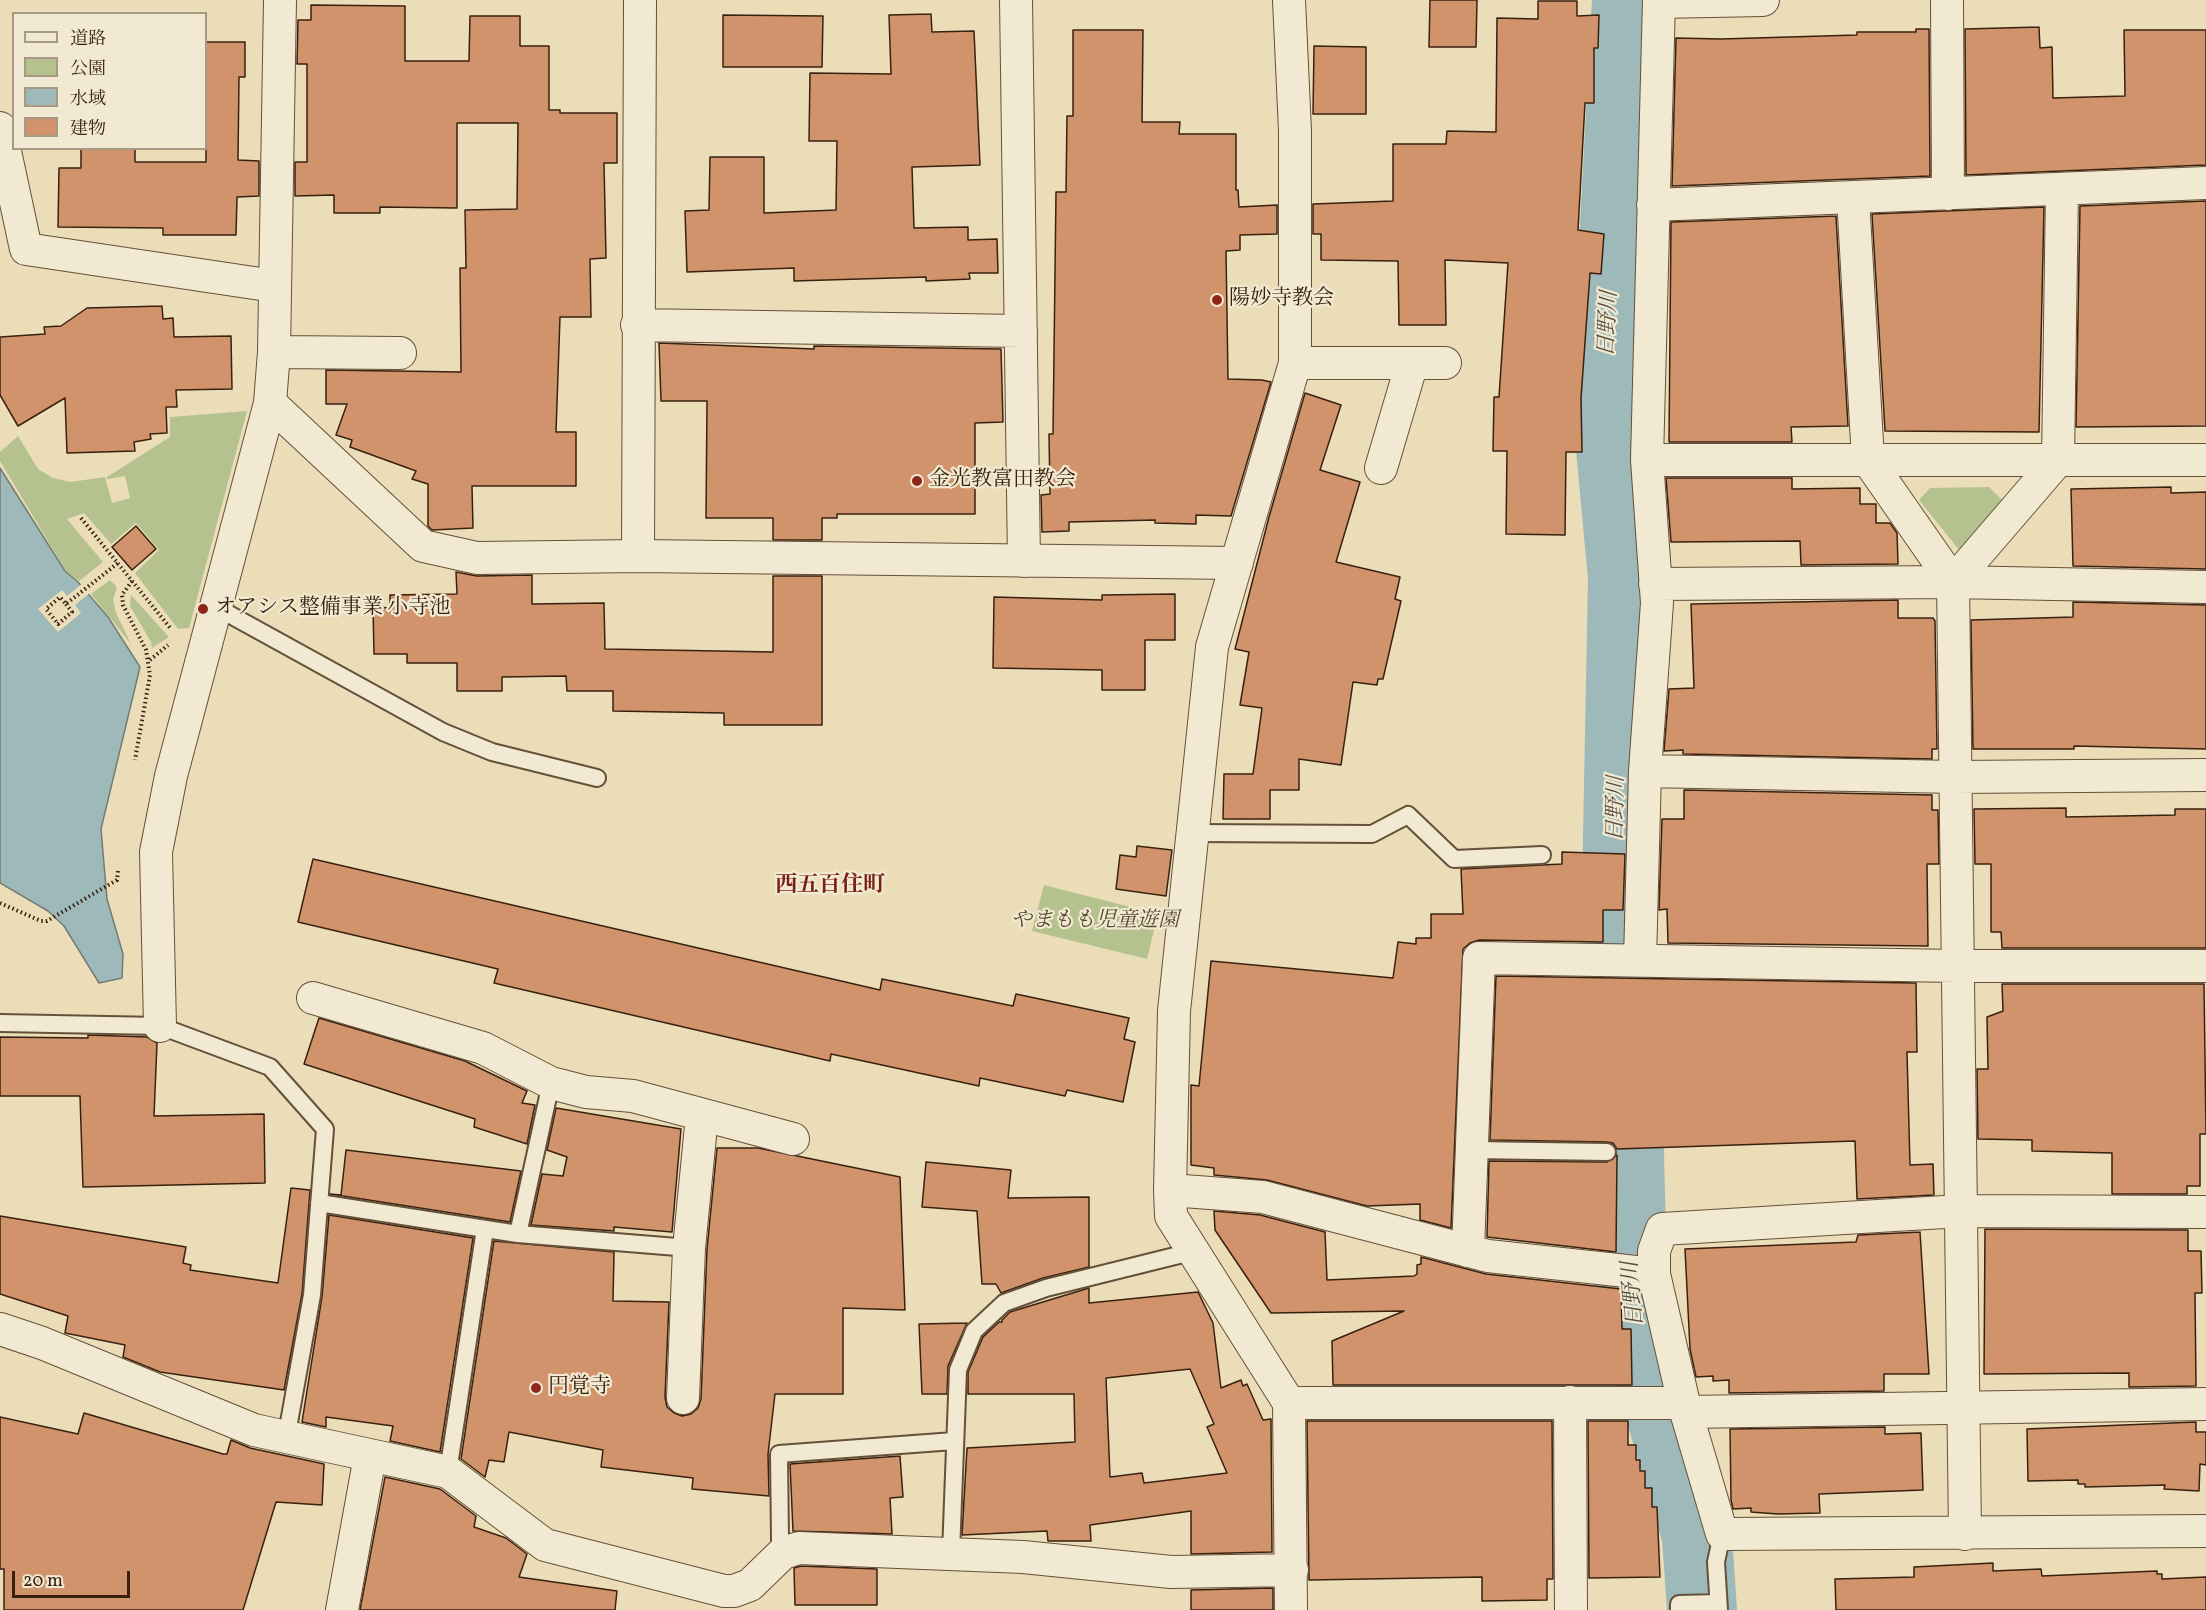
<!DOCTYPE html>
<html>
<head>
<meta charset="utf-8">
<style>
  body { margin:0 }
  #map { position:relative; width:2206px; height:1610px; overflow:hidden; background:#eaddb8; font-family:Vollkorn,"Noto Serif JP",serif }
  canvas { display:block }
  .legend { position:absolute; left:12px; top:12px; width:195px; height:138px; box-sizing:border-box; background:#f1e9d1; border:2px solid #a79983; margin:0; padding:8px 10px; list-style:none; font-size:18px; color:#39210f }
  .legend li { display:flex; align-items:center; gap:12px; height:30px }
  .legend b { width:30px; border:2px solid #a79983 }
  .scale { position:absolute; left:12px; top:1571px; width:118px; height:27px; box-sizing:border-box; border:3px solid #39210f; border-top:0; padding-left:8px; font-size:18px; line-height:21px; white-space:nowrap; color:#39210f; -webkit-text-stroke:4px #f1e9d1; paint-order:stroke }
</style>
</head>
<body>
<div id="map">
<canvas width="2206" height="1610"></canvas>
<ul class="legend">
<li><b style="height:8px;background:#f1e9d1"></b>道路</li>
<li><b style="height:16px;background:#b5c290"></b>公園</li>
<li><b style="height:16px;background:#9db9ba"></b>水域</li>
<li><b style="height:16px;background:#d0936b"></b>建物</li>
</ul>
<div class="scale">20 m</div>
</div>
<script>
const g = document.querySelector('canvas').getContext('2d');
g.lineJoin = 'round';
function paint(path, color) { g.fillStyle = color; g.fill(path, 'evenodd'); }
const poly = rows => new Path2D(rows.map(r => 'M' + r).join(''));
function strokePath(path, color, width, dash) { g.strokeStyle = color; g.lineWidth = width; g.lineCap = dash ? 'butt' : 'round'; g.setLineDash(dash || []); g.stroke(path); }
function drawText(font, color, halo, rows, align = 'center') {
  g.font = font + ' Vollkorn,"Noto Serif JP",serif'; g.lineWidth = 4.5; g.setLineDash([]); g.textBaseline = 'middle'; g.strokeStyle = halo; g.fillStyle = color; for (const [text, x, y, turn = 0] of rows) {
    g.save(); g.translate(x, y); g.rotate((+turn || 0) * Math.PI / 180); g.textAlign = isNaN(turn) ? turn : align; if (halo) g.strokeText(text, 0, 0); g.fillText(text, 0, 0); g.restore();
  }
}
paint(poly([
  [247,411,189,628,178,629,135,573,159,550,136,523,111,544,84,513,67,519,103,562,79,581,66,571,0,461,0,452,18,436,38,469,53,478,70,482,105,477,112,503,130,498,125,476,107,479,107,477,170,437,170,417],
  [1989,487,2003,501,1960,551,1919,500,1930,488],
  [110,580,117,587,113,600,116,613,131,644,91,594],
  [131,595,169,637,152,648,151,642,130,606],
  [1044,885,1158,914,1147,959,1032,931]
]), '#b5c290');
const water = poly([
  [0,468,65,571,78,582,108,617,140,667,101,829,107,899,123,954,122,978,99,983,64,926,48,911,0,883,0,468]
]);
paint(water, '#9db9ba');
strokePath(water, '#757c76', 1.5);
paint(poly([
  [83,583,91,592,75,605,81,613,58,632,38,609,62,590,67,596]
]), '#eaddb8');
strokePath(poly([
  [1627,0,1606,394,1623,578,1616,942,1629,1152,1632,1280,1639,1340,1697,1536,1702,1610]
]), '#9db9ba', 70);
const building = poly([
  [1430,0,1477,0,1476,47,1429,47,1430,0],
  [1538,1,1577,1,1577,16,1599,15,1598,48,1594,48,1594,103,1585,103,1578,230,1604,234,1601,274,1590,273,1581,398,1582,452,1566,452,1565,535,1506,534,1507,451,1493,451,1494,397,1499,397,1508,263,1445,260,1446,325,1399,325,1398,261,1321,260,1321,234,1313,234,1313,204,1393,201,1393,144,1446,144,1447,131,1496,132,1497,18,1538,19,1538,1],
  [311,5,405,6,405,61,469,61,470,16,520,16,520,46,549,46,549,110,560,110,560,113,617,113,617,163,604,163,606,258,590,259,591,317,560,317,556,432,576,432,576,486,472,486,473,528,432,530,428,526,428,484,412,479,416,471,350,447,352,440,336,435,347,404,326,404,326,370,461,372,460,268,466,268,465,210,517,209,518,123,457,123,457,208,380,207,380,213,334,213,334,195,295,196,295,162,307,162,307,64,297,64,298,20,311,20,311,5],
  [931,14,932,32,974,31,980,165,912,167,914,228,968,227,968,240,997,239,998,273,969,273,970,279,926,281,926,277,794,281,794,268,687,272,685,211,709,210,710,157,764,157,764,213,836,210,837,141,809,141,810,73,891,74,889,15,931,14],
  [723,15,823,16,822,67,723,67,723,15],
  [2039,27,2040,48,2052,47,2053,98,2125,96,2124,30,2206,30,2206,165,1966,175,1965,29,2039,27],
  [1916,29,1929,29,1930,176,1672,186,1676,38,1721,39,1857,35,1857,32,1916,32,1916,29],
  [1073,30,1143,30,1142,122,1180,122,1179,134,1236,134,1236,190,1238,190,1239,207,1277,205,1277,234,1240,235,1240,250,1226,251,1228,379,1262,380,1271,382,1231,516,1196,515,1196,524,1155,523,1155,520,1069,522,1069,531,1042,532,1041,495,1050,494,1049,434,1053,434,1056,192,1066,192,1067,116,1073,116,1073,30],
  [206,42,245,42,245,77,239,77,238,160,259,161,259,196,237,197,236,235,163,235,163,228,58,227,59,168,81,168,81,148,135,148,135,162,206,162,206,42],
  [1314,46,1366,47,1366,114,1313,114,1314,46],
  [2206,201,2206,426,2076,427,2080,206,2206,201],
  [2044,207,2039,432,1885,431,1872,214,2044,207],
  [1836,216,1848,426,1791,427,1792,442,1669,442,1671,222,1836,216],
  [162,306,163,319,173,318,174,337,231,336,232,389,176,390,177,407,166,407,167,433,150,434,151,439,134,442,135,451,67,453,65,398,18,426,0,395,0,337,45,334,44,327,61,326,87,308,162,306],
  [659,343,814,349,814,346,1001,349,1003,422,975,423,975,514,837,514,837,518,822,518,822,540,773,540,773,518,706,518,707,401,661,401,659,343],
  [1305,393,1341,405,1320,470,1360,482,1336,562,1400,577,1395,599,1401,601,1383,679,1378,679,1377,685,1353,682,1341,765,1299,759,1299,790,1270,790,1270,819,1223,819,1224,774,1253,774,1262,708,1240,705,1249,652,1235,649,1269,517,1305,393],
  [1666,478,1792,478,1792,489,1860,488,1860,504,1876,504,1876,523,1890,523,1897,533,1898,564,1801,565,1800,541,1671,542,1666,478],
  [2171,487,2171,493,2206,492,2206,569,2073,566,2071,489,2171,487],
  [136,526,156,549,132,570,112,547,136,526],
  [456,572,477,576,532,575,532,604,604,603,605,649,773,652,773,576,822,576,822,725,724,725,724,713,613,711,613,691,567,691,566,676,502,677,502,691,457,691,457,663,407,663,407,654,374,654,373,607,390,608,390,595,457,594,456,572],
  [1175,594,1175,640,1145,640,1145,690,1102,690,1102,670,993,668,994,597,1102,600,1102,595,1175,594],
  [1898,600,1898,618,1933,618,1935,621,1937,749,1932,749,1932,759,1683,754,1683,750,1664,751,1669,689,1694,688,1691,604,1898,600],
  [2073,602,2206,605,2206,749,2074,746,2074,749,1973,749,1971,620,2073,617,2073,602],
  [1684,790,1932,795,1932,810,1938,810,1939,864,1927,864,1928,946,1668,943,1667,909,1659,910,1662,819,1684,819,1684,790],
  [2066,808,2066,817,2175,815,2175,809,2206,809,2206,948,2002,948,2001,932,1991,932,1991,864,1975,864,1974,809,2066,808],
  [1137,846,1172,850,1166,896,1116,889,1120,855,1136,857,1137,846],
  [1562,852,1625,854,1623,910,1603,910,1603,942,1479,940,1470,943,1463,949,1451,1228,1420,1220,1420,1204,1367,1206,1267,1180,1214,1175,1214,1168,1191,1165,1191,1085,1199,1086,1211,961,1393,978,1398,942,1416,944,1416,938,1431,938,1431,914,1463,914,1461,869,1562,864,1562,852],
  [313,859,880,990,882,979,1013,1006,1016,994,1129,1018,1124,1039,1135,1042,1123,1102,1067,1090,1065,1096,980,1078,979,1086,831,1054,830,1061,494,983,498,969,298,922,313,859],
  [1496,976,1916,983,1917,1052,1907,1052,1910,1165,1933,1164,1934,1195,1857,1199,1855,1141,1617,1149,1613,1143,1607,1142,1490,1140,1496,976],
  [2002,984,2204,984,2206,1134,2200,1134,2200,1186,2187,1186,2187,1194,2112,1194,2112,1153,2032,1151,2032,1140,1978,1139,1977,1069,1988,1069,1987,1017,2003,1011,2002,984],
  [319,1018,465,1061,527,1091,522,1103,535,1105,527,1144,474,1127,475,1119,304,1064,319,1018],
  [88,1035,147,1037,157,1043,154,1116,264,1114,265,1183,83,1187,80,1096,0,1096,0,1037,88,1038,88,1035],
  [556,1108,681,1129,672,1232,614,1227,614,1231,531,1225,542,1174,563,1176,567,1157,547,1150,556,1108],
  [717,1148,758,1148,900,1177,905,1310,843,1308,843,1394,775,1394,768,1454,769,1496,692,1489,693,1478,601,1467,603,1450,509,1432,504,1462,489,1460,485,1477,461,1459,494,1241,614,1252,613,1301,669,1302,665,1397,667,1407,674,1413,682,1416,691,1414,698,1408,701,1399,707,1249,717,1148],
  [346,1150,521,1171,510,1222,330,1194,341,1195,346,1150],
  [1617,1155,1616,1252,1487,1237,1489,1161,1607,1162,1617,1155],
  [926,1162,1011,1170,1008,1198,1089,1197,1089,1267,1043,1278,1001,1293,996,1284,982,1284,977,1211,922,1207,926,1162],
  [291,1188,310,1190,302,1294,284,1390,160,1372,123,1357,125,1345,65,1333,68,1316,0,1294,0,1216,186,1247,183,1263,191,1265,190,1270,278,1283,291,1188],
  [1214,1211,1260,1215,1325,1232,1327,1280,1414,1276,1417,1274,1417,1265,1421,1264,1421,1257,1486,1274,1621,1289,1622,1329,1631,1329,1632,1385,1333,1385,1332,1341,1404,1311,1271,1313,1215,1230,1214,1211],
  [329,1215,473,1238,440,1452,390,1441,393,1426,326,1417,326,1427,302,1422,322,1297,329,1215],
  [1985,1229,2188,1230,2188,1251,2201,1251,2202,1293,2195,1293,2196,1386,2129,1387,2129,1373,1984,1374,1985,1229],
  [1920,1232,1929,1374,1884,1374,1884,1391,1729,1393,1729,1380,1713,1381,1713,1376,1696,1377,1690,1349,1685,1249,1856,1242,1858,1235,1920,1232],
  [1089,1288,1089,1303,1198,1292,1213,1323,1221,1388,1241,1380,1243,1386,1247,1384,1263,1420,1271,1419,1272,1552,1191,1554,1191,1511,1090,1525,1091,1541,1048,1541,1047,1531,962,1535,967,1448,1075,1442,1074,1394,968,1394,968,1372,983,1337,999,1322,1002,1322,1002,1320,1010,1312,1089,1288],
  [1190,1369,1214,1424,1207,1427,1227,1473,1144,1483,1142,1473,1110,1477,1106,1378,1190,1369],
  [967,1323,948,1366,947,1394,922,1394,919,1324,967,1323],
  [84,1413,223,1454,227,1454,231,1440,250,1448,324,1464,322,1505,276,1502,243,1610,4,1610,4,1569,0,1569,0,1417,78,1434,84,1413],
  [1307,1421,1552,1421,1553,1579,1547,1579,1547,1600,1482,1601,1482,1577,1309,1580,1307,1421],
  [1588,1421,1628,1421,1628,1445,1636,1445,1636,1460,1640,1460,1640,1471,1645,1471,1645,1488,1652,1488,1652,1507,1657,1507,1660,1577,1589,1578,1588,1421],
  [2196,1422,2196,1432,2206,1432,2206,1465,2200,1464,2199,1491,2164,1489,2165,1485,2085,1487,2085,1484,2078,1484,2078,1480,2028,1481,2027,1429,2196,1422],
  [1885,1427,1885,1434,1921,1433,1923,1490,1819,1494,1820,1513,1778,1514,1751,1512,1751,1508,1733,1509,1731,1500,1730,1429,1885,1427],
  [900,1456,903,1497,890,1498,892,1534,793,1531,790,1464,900,1456],
  [385,1477,440,1489,476,1516,474,1527,506,1538,527,1554,519,1577,617,1591,615,1610,360,1610,385,1477],
  [1993,1563,1993,1571,2041,1569,2042,1576,2157,1571,2157,1574,2162,1574,2162,1579,2206,1577,2206,1610,1836,1610,1835,1579,1914,1577,1914,1567,1993,1563],
  [801,1566,877,1569,877,1605,795,1605,794,1568,801,1566],
  [1273,1588,1273,1610,1191,1610,1191,1590,1273,1588]
]);
paint(building, '#d0936b');
strokePath(building, '#39210f', 1.5);
const service = poly([
  [216,607,443,732,492,752,597,778],
  [1194,833,1372,834,1408,815,1454,859,1542,855],
  [0,1023,160,1026,270,1067,325,1129,312,1295,286,1439],
  [1472,1150,1607,1152],
  [319,1203,518,1234,689,1248],
  [518,1234,551,1083],
  [448,1472,485,1229],
  [783,1553,780,1540,779,1454,954,1441],
  [951,1553,958,1370,974,1331,1004,1303,1046,1288,1191,1252],
  [1679,1610,1679,1604,1718,1603],
  [1719,1610,1716,1562,1722,1534]
]);
const minor = poly([
  [280,0,274,352,270,403,423,546,477,558,638,556,1237,563],
  [1016,0,1024,561],
  [1289,0,1295,131,1295,363,1212,647,1174,1011,1170,1190,1171,1216,1289,1403,1291,1610],
  [1947,0,1948,194],
  [1659,2,1763,0],
  [0,128,26,249,274,286],
  [1853,197,1868,460,1953,582,1965,1534],
  [1653,205,2206,183],
  [637,325,1021,331],
  [274,352,400,353],
  [1295,363,1445,363],
  [1647,460,2206,460],
  [1381,468,1412,363],
  [638,556,640,0],
  [1953,582,2058,460,2062,190],
  [1655,584,1953,582,2206,587],
  [1645,771,1956,777,2206,775],
  [1640,960,1645,771,1657,603,1647,460,1659,0],
  [313,998,483,1048,551,1083,586,1092,633,1096,793,1139],
  [160,1026,156,852,171,776,270,403],
  [1170,1190,1263,1197,1488,1256,1654,1274],
  [2206,1212,1961,1211,1662,1229,1654,1251,1654,1274,1686,1412,1722,1534,2206,1531],
  [1468,1251,1479,958,1957,966,2206,966],
  [0,1329,42,1343,254,1430,448,1472,545,1545,724,1591,734,1591,750,1585,783,1553,799,1548,1023,1557,1171,1572,1292,1570],
  [683,1398,689,1248,702,1116],
  [1570,1402,1571,1610],
  [1289,1403,1684,1403],
  [1686,1412,2206,1404],
  [342,1610,370,1456]
]);
strokePath(service, '#655039', 20);
strokePath(minor, '#655039', 34);
strokePath(poly([
  [81,518,171,629],
  [132,581,122,595,123,605,146,650,150,675,135,760],
  [66,604,72,612,58,624,46,609,60,597,66,604,118,563],
  [150,660,168,645],
  [0,903,41,921,47,921,117,880,118,871]
]), '#39210f', 4, [1.5, 3]);
strokePath(service, '#f1e9d1', 16);
strokePath(minor, '#f1e9d1', 32);
for (const [x, y, r, color] of [
  [1217,300,6,"#8f2418"],
  [917,481,6,"#8f2418"],
  [203,609,6,"#8f2418"],
  [536,1388,6,"#8f2418"]
]) { const dot = new Path2D(); dot.arc(x, y, r, 0, 2 * Math.PI); g.fillStyle = color; g.fill(dot); strokePath(dot, '#f1e9d1', 2); }
drawText('21px', '#39210f', '#f1e9d1', [
  ["陽妙寺教会",1229,300],
  ["金光教富田教会",929,481],
  ["オアシス整備事業 小寺池",215,609],
  ["円覚寺",548,1388]
], 'left');
drawText('italic 21px', '#58492f', '#f1e9d1', [
  ["やまもも児童遊園",1095,922]
]);
drawText('italic 22px', '#574f42', '#f1e9d1', [
  ["日野川",1610,324,-87],
  ["日野川",1618,809,-89],
  ["日野川",1635,1294,-95]
]);
drawText('bold 22px', '#7a1f14', '#f1e9d1', [
  ["西五百住町",830,887]
]);
</script>
</body>
</html>
